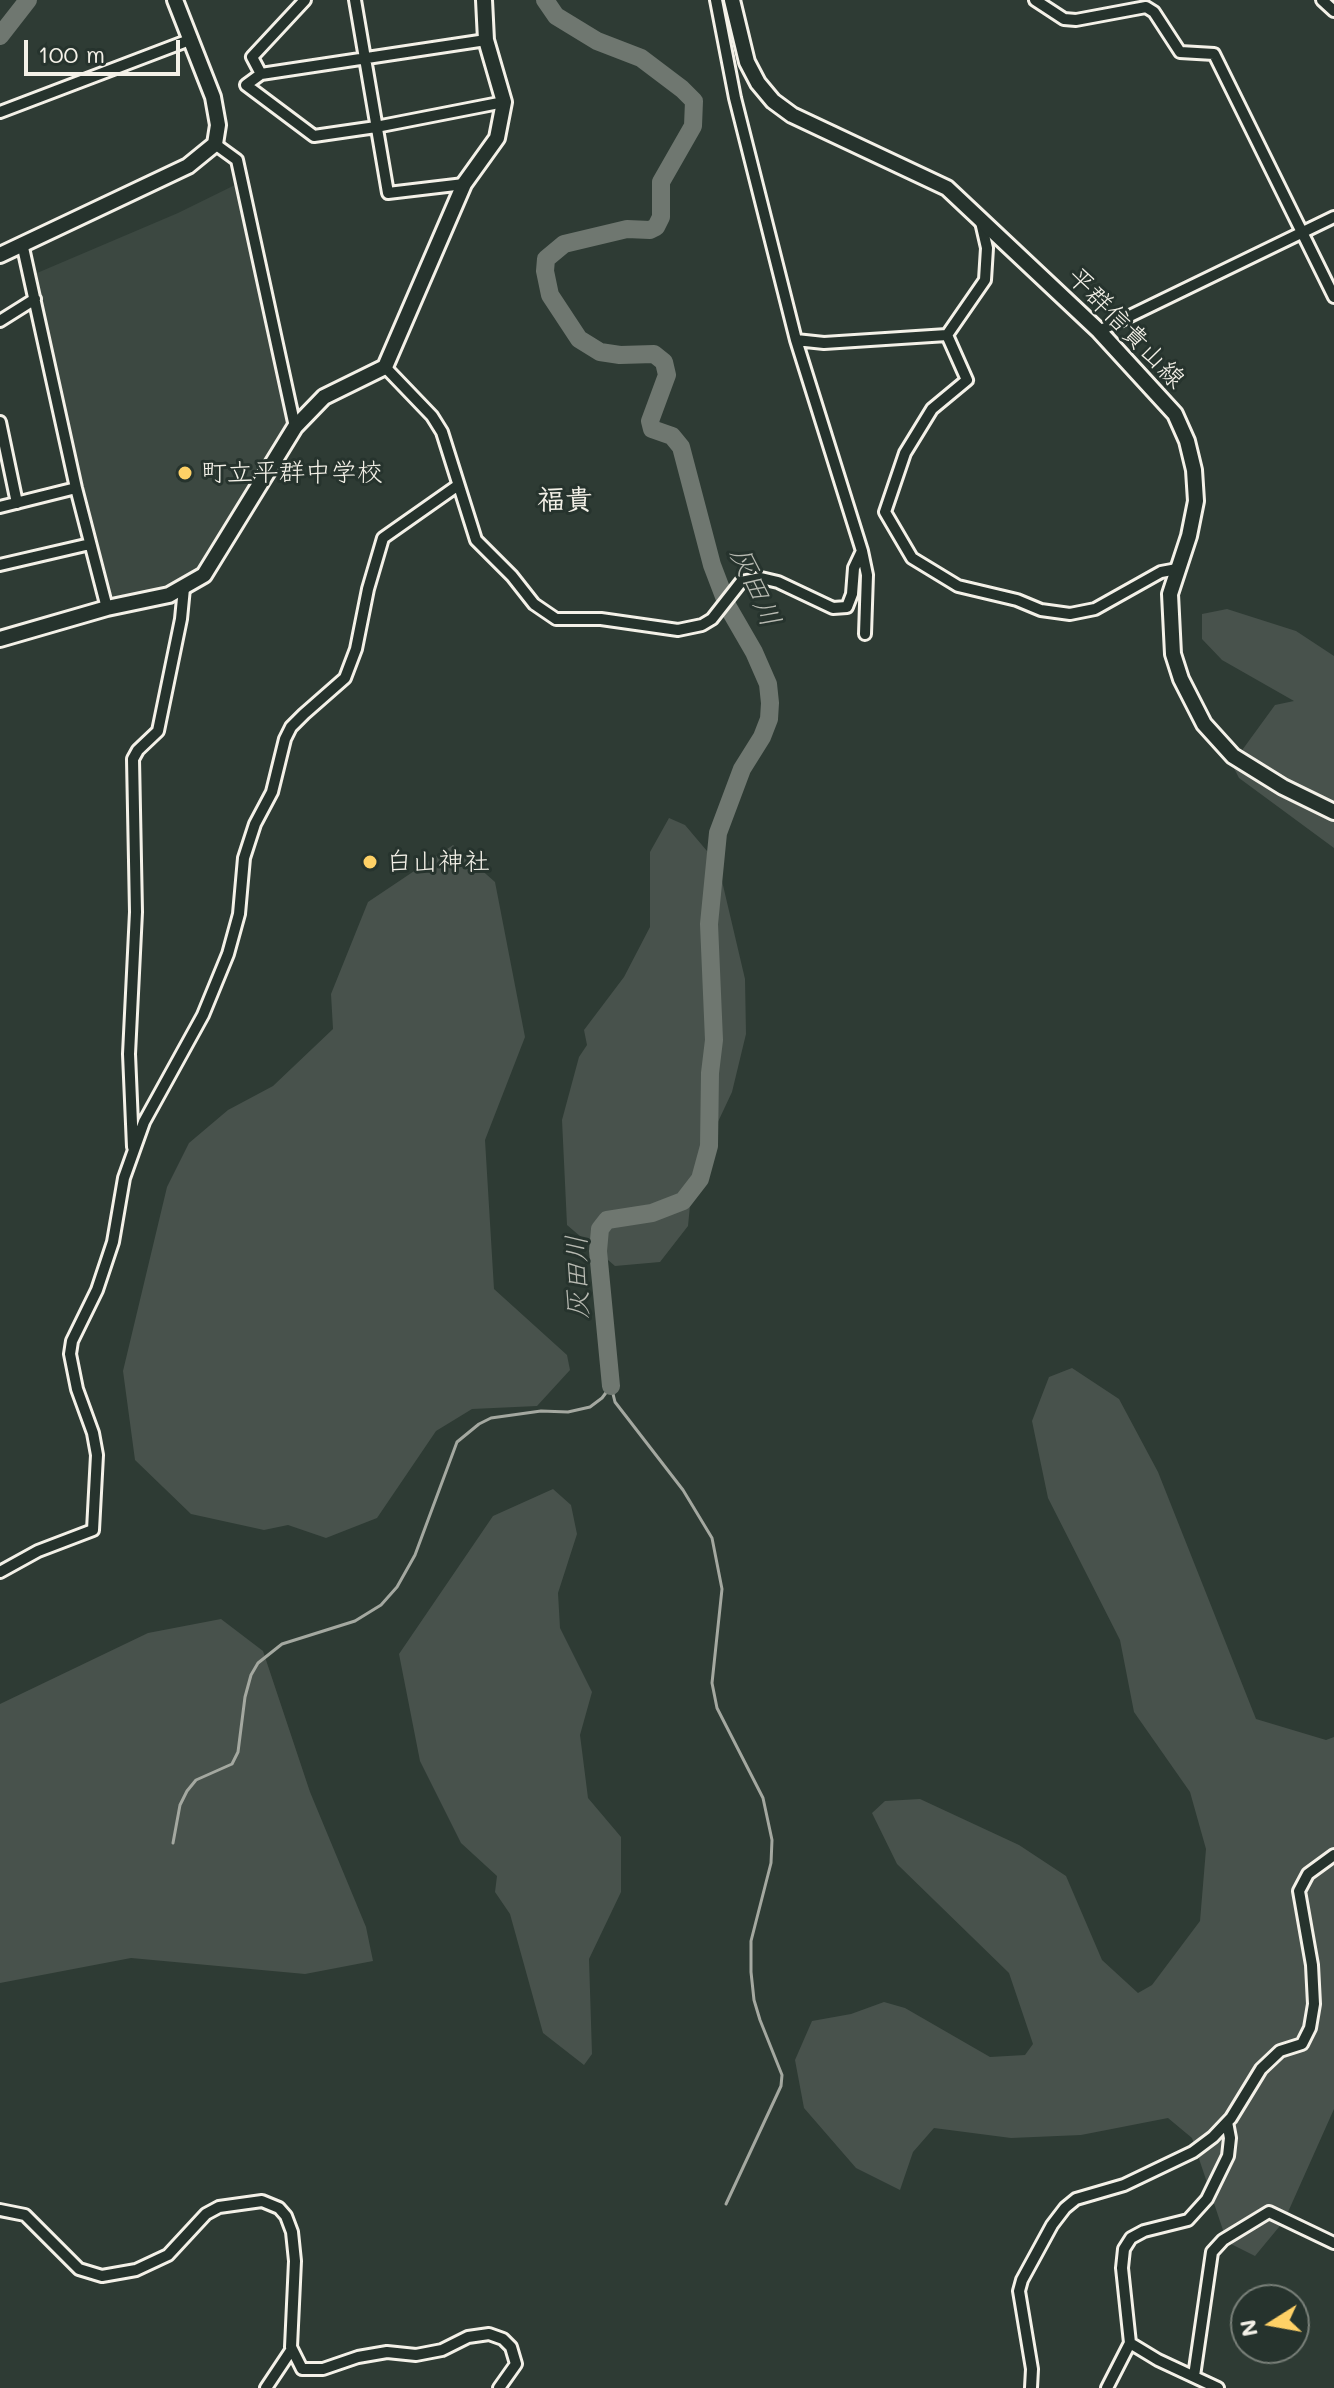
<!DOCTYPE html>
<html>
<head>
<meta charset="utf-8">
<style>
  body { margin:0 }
  #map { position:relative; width:1334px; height:2388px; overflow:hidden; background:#2e3b34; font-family:Mali,sans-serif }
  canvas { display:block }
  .north { position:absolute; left:1230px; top:2284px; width:80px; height:80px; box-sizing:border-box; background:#26332d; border:2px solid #787f78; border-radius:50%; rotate:259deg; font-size:22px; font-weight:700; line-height:32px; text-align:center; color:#f4f1e8 }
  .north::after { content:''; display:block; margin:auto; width:28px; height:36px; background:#ffd166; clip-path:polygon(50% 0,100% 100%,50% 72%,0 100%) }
  .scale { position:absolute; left:24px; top:40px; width:156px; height:36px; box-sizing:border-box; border:4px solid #f4f1e8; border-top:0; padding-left:10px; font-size:24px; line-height:28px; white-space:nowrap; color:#f4f1e8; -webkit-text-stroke:6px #26332d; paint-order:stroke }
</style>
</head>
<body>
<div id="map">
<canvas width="1334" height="2388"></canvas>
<div class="north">N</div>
<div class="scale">100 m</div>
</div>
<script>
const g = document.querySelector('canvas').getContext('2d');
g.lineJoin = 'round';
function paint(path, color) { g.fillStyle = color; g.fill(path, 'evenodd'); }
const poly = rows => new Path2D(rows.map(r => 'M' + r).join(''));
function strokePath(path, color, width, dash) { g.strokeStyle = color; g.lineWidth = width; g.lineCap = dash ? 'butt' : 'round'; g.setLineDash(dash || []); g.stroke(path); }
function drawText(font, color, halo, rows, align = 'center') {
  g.font = font + ' Mali,"Klee One",sans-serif'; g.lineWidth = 6; g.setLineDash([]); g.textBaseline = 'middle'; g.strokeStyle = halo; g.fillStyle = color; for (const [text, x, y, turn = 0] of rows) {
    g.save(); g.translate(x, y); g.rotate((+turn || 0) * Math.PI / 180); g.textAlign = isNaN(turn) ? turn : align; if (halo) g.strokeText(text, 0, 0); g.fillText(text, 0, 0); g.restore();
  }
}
paint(poly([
  [239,183,291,420,275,451,242,499,199,574,126,598,113,597,107,586,53,362,37,273,178,213]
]), '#3c4841');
paint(poly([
  [1227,609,1296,631,1334,656,1334,848,1239,778,1232,764,1275,705,1294,701,1222,660,1202,639,1202,614],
  [669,818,685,825,718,864,745,979,746,1034,732,1092,693,1175,688,1226,660,1262,615,1266,567,1225,562,1120,579,1057,587,1045,584,1030,624,977,650,927,650,852],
  [453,845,495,882,525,1037,485,1140,494,1289,567,1355,570,1370,537,1406,472,1409,436,1431,377,1518,326,1538,288,1525,264,1530,191,1514,135,1460,123,1371,167,1187,189,1143,228,1110,273,1086,333,1029,331,994,368,902],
  [1072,1368,1119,1399,1158,1472,1256,1719,1326,1740,1334,1737,1334,2109,1284,2221,1255,2256,1227,2242,1192,2138,1168,2118,1081,2135,1011,2138,934,2128,913,2152,900,2190,856,2168,804,2108,795,2060,812,2021,851,2014,884,2002,905,2008,990,2057,1025,2055,1033,2044,1009,1973,897,1864,872,1813,885,1801,920,1799,1019,1845,1066,1876,1102,1960,1138,1993,1152,1985,1200,1921,1206,1849,1190,1792,1134,1712,1120,1640,1048,1498,1032,1421,1049,1377],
  [553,1489,571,1505,577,1534,558,1593,560,1628,592,1692,580,1735,588,1798,621,1837,621,1892,589,1959,592,2054,584,2065,543,2033,510,1914,495,1892,497,1876,461,1843,420,1761,399,1654,493,1516],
  [221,1619,263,1651,310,1792,366,1927,373,1961,305,1974,131,1958,0,1983,0,1704,148,1633]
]), '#48524c');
strokePath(poly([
  [611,1386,615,1402,683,1490,712,1538,722,1589,712,1683,717,1708,763,1798,772,1840,771,1863,751,1941,751,1972,754,2000,760,2020,782,2075,781,2086,726,2204],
  [173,1843,180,1805,187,1791,196,1780,232,1764,238,1752,245,1697,251,1675,258,1663,282,1644,355,1621,381,1605,397,1587,415,1555,457,1442,479,1424,491,1418,541,1411,568,1412,590,1407,602,1398,611,1386]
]), '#a4a8a0', 3);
strokePath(poly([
  [545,0,556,16,597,41,641,58,682,89,694,101,693,126,661,182,661,217,656,227,650,230,627,229,564,244,546,259,545,271,550,295,579,339,600,352,620,355,654,354,664,362,667,375,650,421,652,429,672,436,681,447,712,565,728,607,754,652,768,684,770,703,769,719,762,737,742,769,718,833,709,924,714,1040,710,1073,709,1146,700,1179,683,1201,652,1213,607,1220,600,1229,598,1251,611,1386],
  [0,36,28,0]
]), '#6f7770', 18);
const street = poly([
  [355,0,388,193,464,184],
  [716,0,735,98,796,340,862,551,867,575,865,634],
  [1035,0,1064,19,1076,20,1146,7,1154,12,1180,52,1214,54,1334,297],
  [1322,0,1334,11],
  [486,40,261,74,246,85,314,136,376,127,504,102],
  [261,74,252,57,305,0],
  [0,112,192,39],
  [215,144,237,160,295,427],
  [22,243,76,488,107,608],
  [0,321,35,299],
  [1099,331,1334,217],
  [947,335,967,380,932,409,905,453,885,512,912,558,958,586,1017,600,1041,610,1070,614,1095,609,1161,572,1177,569],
  [947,335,985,280,987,248,981,222],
  [796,340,824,343,947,335],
  [385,367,432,416,442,432,476,540,512,576,534,604,556,619,601,619,678,630,702,625,712,619,741,582,761,578,778,582,833,608,847,607,852,594,854,568,862,551],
  [0,422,17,503],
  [0,507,76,488],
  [0,565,90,544],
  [133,1147,129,1054,136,912,133,759,138,750,158,731,181,619,184,588],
  [0,1572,38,1551,93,1530,97,1455,93,1433,77,1389,70,1354,72,1341,97,1290,113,1242,124,1178,144,1122,203,1015,228,954,239,914,244,858,255,824,272,792,285,739,291,727,304,714,345,678,356,649,368,589,383,538,457,486],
  [0,2210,25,2215,79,2269,102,2276,136,2270,168,2255,206,2214,219,2207,262,2201,279,2208,286,2216,292,2232,295,2261,291,2347,302,2369,323,2369,358,2357,387,2352,416,2355,442,2350,468,2337,489,2334,503,2339,511,2347,516,2364,499,2388],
  [1130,2343,1158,2360,1218,2388],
  [1194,2376,1212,2252,1223,2240,1269,2212,1334,2243],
  [266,2388,292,2349],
  [1031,2388,1032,2369,1019,2291,1022,2280,1052,2225,1065,2208,1076,2199,1124,2185,1193,2152,1213,2137,1231,2118,1261,2069,1280,2051,1302,2044,1310,2028,1314,2004,1312,1965,1299,1891,1308,1874,1334,1855],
  [1107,2388,1130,2343,1122,2268,1124,2249,1131,2238,1144,2231,1188,2220,1207,2199,1228,2156,1230,2138,1227,2122]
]);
const secondary = poly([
  [732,0,747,62,758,83,773,101,792,115,947,188,1099,331,1175,414,1187,441,1194,470,1196,501,1189,536,1170,594,1173,654,1181,679,1204,724,1233,756,1283,787,1334,812],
  [0,255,188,166,215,144,218,125,213,97,175,0],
  [0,639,107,608,169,595,204,575,295,427,324,397,385,367,464,184,497,138,504,102,486,40,484,0]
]);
strokePath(street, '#f4f1e8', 16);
strokePath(secondary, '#f4f1e8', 20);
strokePath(street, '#26332d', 10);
strokePath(secondary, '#26332d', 14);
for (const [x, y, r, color] of [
  [185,473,8,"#ffd166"],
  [370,862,8,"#ffd166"]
]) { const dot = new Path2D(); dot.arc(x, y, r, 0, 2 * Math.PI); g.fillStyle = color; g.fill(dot); strokePath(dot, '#26332d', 3); }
drawText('26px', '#f4f1e8', '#26332d', [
  ["平群信貴山線",1126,328,46]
]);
drawText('26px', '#f4f1e8', '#26332d', [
  ["町立平群中学校",201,473],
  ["白山神社",386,862]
], 'left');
drawText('bold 28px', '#f4f1e8', '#26332d', [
  ["福貴",565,500]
]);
drawText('italic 28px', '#b8bab2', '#26332d', [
  ["灰田川",755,587,66],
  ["灰田川",578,1277,-91]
]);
</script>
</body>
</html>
